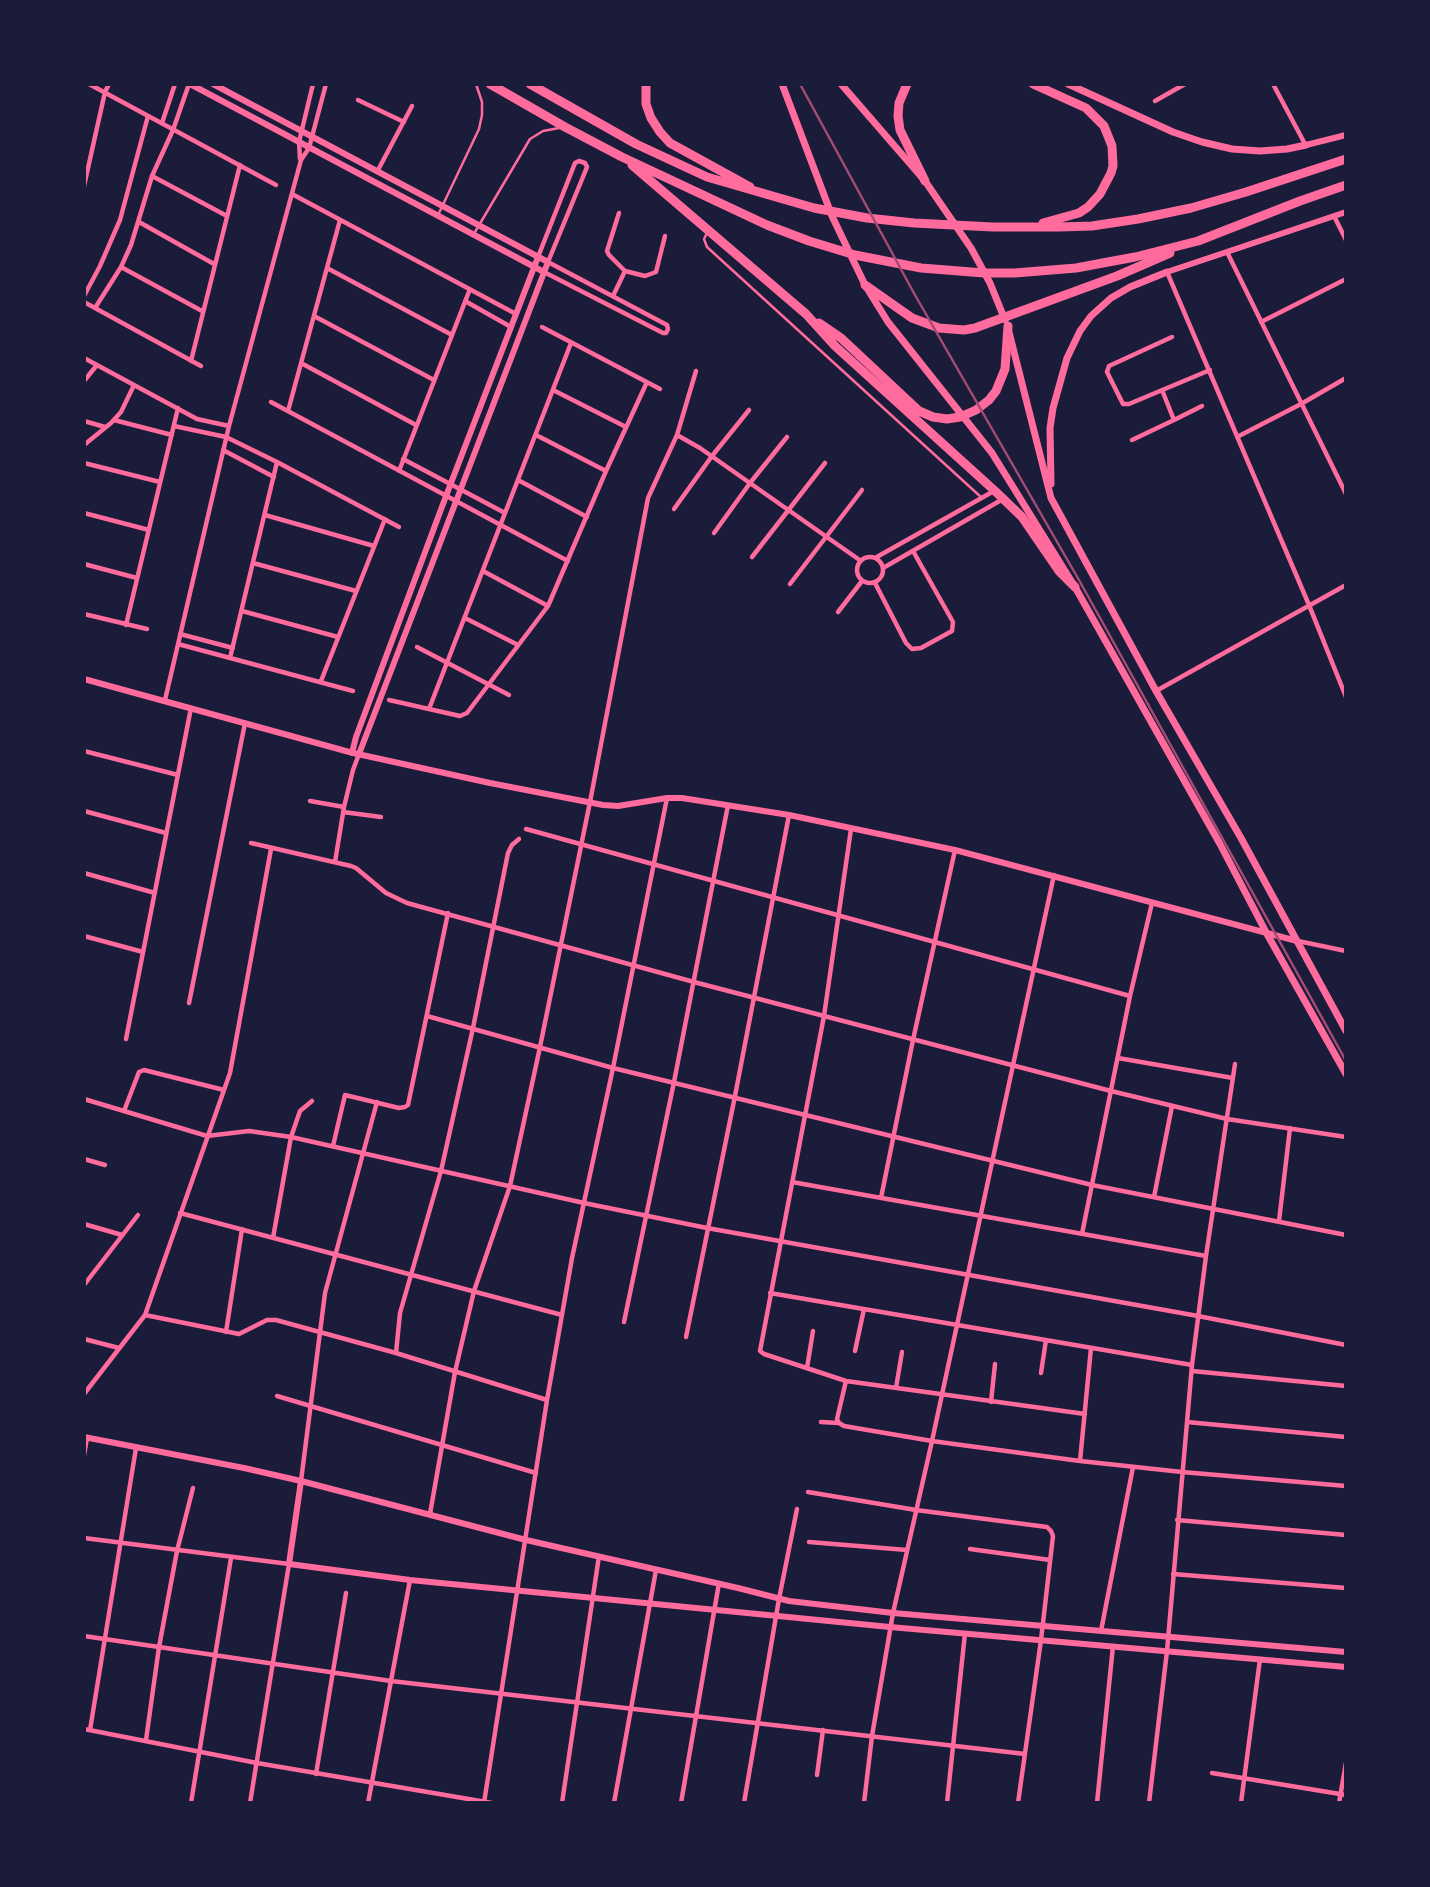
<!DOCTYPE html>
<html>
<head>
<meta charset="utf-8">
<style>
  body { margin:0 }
  #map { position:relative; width:1430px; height:1887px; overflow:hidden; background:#1b1b3a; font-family:"Golos Text",sans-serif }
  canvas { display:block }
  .frame { position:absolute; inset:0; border:86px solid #1b1b3a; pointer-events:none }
</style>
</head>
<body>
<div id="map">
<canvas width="1430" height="1887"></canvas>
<div class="frame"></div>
</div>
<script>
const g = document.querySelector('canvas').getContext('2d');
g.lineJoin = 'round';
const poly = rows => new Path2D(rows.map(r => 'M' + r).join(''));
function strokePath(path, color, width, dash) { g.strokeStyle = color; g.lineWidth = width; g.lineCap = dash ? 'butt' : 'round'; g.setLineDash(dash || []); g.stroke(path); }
strokePath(poly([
  [439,213,479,129,482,115,482,102,476,84],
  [475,232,530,139,543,131,559,128],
  [707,233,704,239,707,247,982,498]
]), '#ff6b9d', 2.5);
strokePath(poly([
  [89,84,276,185],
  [1273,84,1305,144],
  [358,100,404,122],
  [1155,101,1185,84],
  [162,123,175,84],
  [300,159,299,142,313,84],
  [377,172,412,106],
  [152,176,227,216],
  [84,186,105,92,109,84],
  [292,194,516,314],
  [619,213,607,251,609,255,625,271],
  [1334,216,1346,240],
  [139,222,214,264],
  [1227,252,1346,494],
  [538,257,575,163,579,161,585,163,587,167,585,172,548,262,667,325,668,329,666,333,663,333,544,272],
  [121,267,202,311],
  [327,268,452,335],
  [1167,272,1309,605,1346,697],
  [84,296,100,266,120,220,148,116],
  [613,296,625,271,645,276,656,272,665,236],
  [465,301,511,327],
  [84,302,201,366],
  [95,308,121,267,131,245,152,176,173,130,189,84],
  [314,316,434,380],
  [1261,322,1346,279],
  [542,327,660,389],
  [1172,337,1109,366,1107,372,1123,404,1129,404,1210,370],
  [84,358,197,419,229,426],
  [191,361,240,165],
  [301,363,416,425],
  [696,371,677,435,700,448,861,561],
  [84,381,97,365],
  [553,390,626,427],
  [271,402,568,561],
  [288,411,340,220],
  [114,420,172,435],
  [1174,420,1202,406],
  [84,421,105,427],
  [174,426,226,437,277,462,399,527],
  [536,435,606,471],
  [1237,437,1301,404,1346,378],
  [1132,440,1174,420,1162,390],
  [84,445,111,423,121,412,134,385],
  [223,450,274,477],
  [403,459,505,513],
  [84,463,160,482],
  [399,471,470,289],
  [518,480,587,517],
  [674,509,712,456,749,410],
  [84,513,149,530],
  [265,515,374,546],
  [714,533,750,483,787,437],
  [752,557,825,463],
  '857 570a13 13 0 1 1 26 0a13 13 0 1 1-26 0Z',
  [875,558,994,491],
  [253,563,356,591],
  [84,564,137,578],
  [883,568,1003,499],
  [483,571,548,606],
  [875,583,906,643,912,649,921,648,952,631,953,622,913,551],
  [790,584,862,490],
  [242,611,338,637],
  [838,612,862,581],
  [84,614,147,629],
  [465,618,518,645],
  [126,625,178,408],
  [180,634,233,648],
  [178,644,353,691],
  [417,647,509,695],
  [230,658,277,462],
  [321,681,385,519],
  [1156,691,1346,585],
  [165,700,229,426,301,160,309,148,326,84],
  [389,700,460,716,467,713,548,606,606,471,647,382],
  [429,709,571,343],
  [84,751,178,775],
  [310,801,344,807],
  [84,811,166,833],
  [343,812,381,817],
  [526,829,1130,996],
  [851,829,824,1016,760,1351,764,1354,846,1381,1085,1414],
  [251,843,351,866,356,868,386,893,407,903,694,982,1111,1091,1227,1119,1346,1137],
  [335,862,344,807,353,770,359,754],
  [84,873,155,893],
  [84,936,143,952],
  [1298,941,1346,951],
  [189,1003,245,723],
  [427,1016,613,1068,1092,1185,1346,1235],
  [126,1039,191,708],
  [1118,1058,1233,1078],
  [84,1099,207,1136,249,1131,291,1137,584,1203,707,1228,1198,1316,1346,1345],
  [124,1111,139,1072,144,1070,224,1090],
  [333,1146,345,1095,399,1108,405,1107,408,1105,448,913],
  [84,1159,105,1165],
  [792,1182,1206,1256],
  [1154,1197,1172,1106],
  [881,1198,913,1040,955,850],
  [180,1213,562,1315],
  [1279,1221,1290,1128],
  [84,1224,122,1235],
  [1082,1234,1130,996,1152,903],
  [273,1238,291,1137,300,1111,312,1101],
  [84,1285,138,1215],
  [770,1293,1192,1365],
  [145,1315,239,1334,267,1320,276,1320,396,1353,547,1400],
  [624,1322,674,1082,728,805],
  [226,1332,242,1229],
  [686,1337,735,1096,789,815],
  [84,1339,119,1348],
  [855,1351,864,1309],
  [396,1353,400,1313,441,1171,473,1028,508,853,512,845,519,839],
  [807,1368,813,1331],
  [1192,1371,1346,1386],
  [1041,1373,1046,1340],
  [896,1388,902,1352],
  [84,1394,145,1315,230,1073,271,849],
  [277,1396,536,1473],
  [991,1402,995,1364],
  [821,1422,839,1423,844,1426,932,1441,1080,1461,1182,1472,1346,1486],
  [1187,1422,1346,1437],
  [839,1423,837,1419,846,1381],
  [84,1455,87,1438],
  [1080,1461,1091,1348],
  [301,1481,325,1293,377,1102],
  [808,1492,916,1510,1047,1527,1051,1531,1053,1536,1041,1640,1018,1803],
  [430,1514,455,1372,474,1291,510,1186,540,1047,590,802,648,498,677,435],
  [1177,1520,1346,1535],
  [84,1538,289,1564,250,1803],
  [809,1542,907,1550],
  [970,1549,1050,1560],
  [1173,1574,1346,1588],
  [1101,1631,1133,1467],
  [84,1636,391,1681,1025,1754],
  [84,1729,257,1763,492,1803],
  [90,1730,136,1448],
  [146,1740,159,1647,177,1551,193,1488],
  [1212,1773,1346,1795],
  [316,1774,346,1593],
  [817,1775,823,1730],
  [191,1803,231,1558],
  [368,1803,410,1580],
  [484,1803,547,1400,572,1258,613,1068,667,798],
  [562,1803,599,1556],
  [614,1803,656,1570],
  [681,1803,719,1583],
  [744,1803,779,1599,797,1509],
  [864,1803,872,1736,893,1613,932,1441,1054,875],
  [947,1803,965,1633],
  [1097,1803,1113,1646],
  [1149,1803,1167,1651,1192,1365,1206,1256,1235,1064],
  [1241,1803,1260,1659],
  [1339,1803,1346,1763]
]), '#ff6b9d', 4.5);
strokePath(poly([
  [190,84,544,272],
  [213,84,548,262,359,754],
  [84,679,353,753,490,783,603,805,618,806,667,798,682,798,789,815,955,850,1297,941],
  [352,753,356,737,446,496,538,257],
  [84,1437,244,1468,301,1481,526,1540,738,1588,789,1601,893,1613,1346,1652],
  [301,1481,289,1564,410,1580,890,1627,1346,1667]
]), '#ff6b9d', 6);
strokePath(poly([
  [1306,145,1346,135],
  [1167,272,1346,212]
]), '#ff6b9d', 6);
strokePath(poly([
  [782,84,832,216,865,285,888,322,992,453,1075,587,1220,844,1267,934,1346,1074],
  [841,84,925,181,971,248,990,283,1005,320],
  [1068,84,1173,132,1202,142,1232,149,1260,151,1287,149,1306,145],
  [1009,332,1051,498,1156,691,1241,838,1346,1031],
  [1051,484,1050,428,1053,408,1067,358,1080,331,1091,316,1111,298,1130,287,1167,272]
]), '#ff6b9d', 7);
strokePath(poly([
  [490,84,565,127,622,157,767,225,809,241,855,255,921,268,984,273,1015,273,1076,268,1135,257,1198,241,1300,201,1346,185],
  [530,84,636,144,707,177,814,208,867,218,914,223,993,227,1059,227,1092,226,1138,219,1191,208,1246,192,1346,159],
  [646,84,646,104,651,118,660,132,670,143,750,187],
  [907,84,899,103,898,116,900,130,925,181],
  [1033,84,1086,108,1104,126,1112,146,1113,166,1111,173,1100,194,1088,207,1079,213,1043,223],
  [632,165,806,314,835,346,995,491,1022,517,1059,571,1075,587],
  [865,285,912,318,939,328,964,330,975,328,1117,276,1170,253],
  [819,323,841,338,919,411,933,417,947,419,960,417,976,410,989,400,996,391,1005,369,1008,326]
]), '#ff6b9d', 9);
strokePath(poly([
  [800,84,915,295,1079,580,1346,1061]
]), '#a44b75', 2.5);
</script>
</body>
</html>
